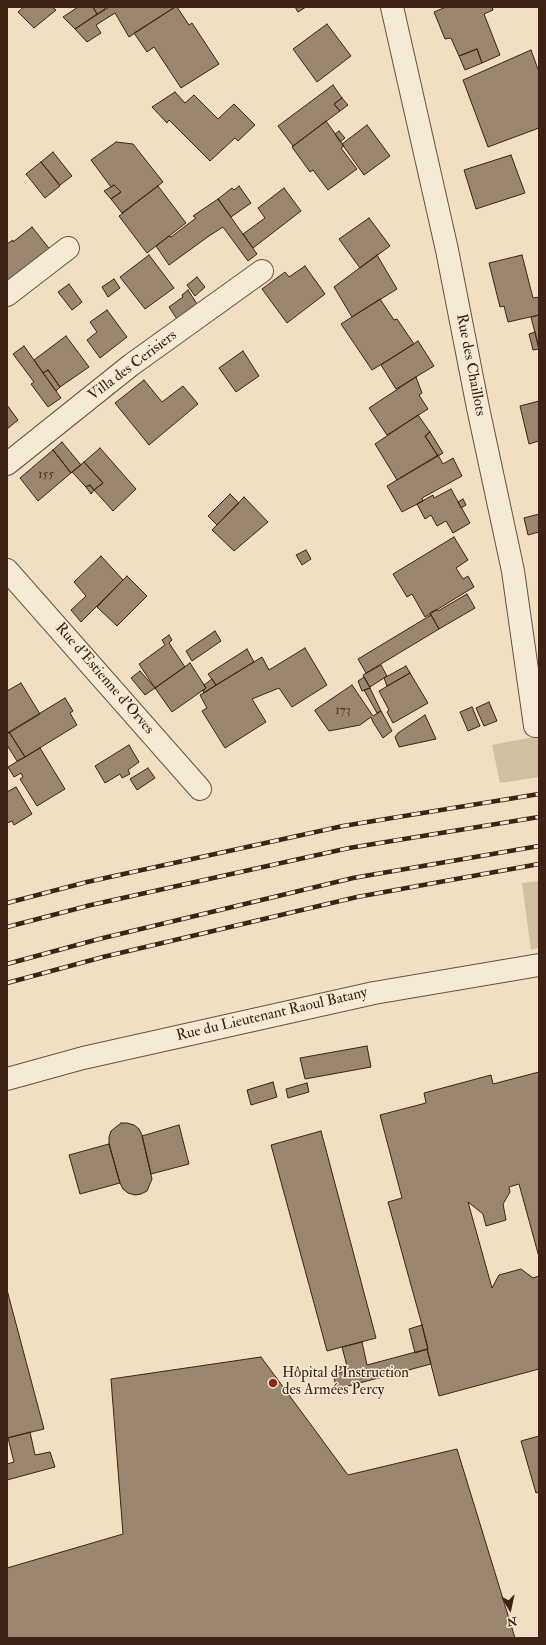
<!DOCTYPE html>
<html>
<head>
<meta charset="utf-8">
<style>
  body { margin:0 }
  #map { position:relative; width:546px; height:1645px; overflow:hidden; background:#f0dfc0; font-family:"IM FELL Double Pica",serif }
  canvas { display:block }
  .frame { position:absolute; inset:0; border:8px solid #3c2316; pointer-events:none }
  .north { position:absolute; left:490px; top:1589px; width:40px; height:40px; -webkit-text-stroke:3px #f5ead6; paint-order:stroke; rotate:171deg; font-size:11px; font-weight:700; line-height:16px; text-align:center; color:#3c2316 }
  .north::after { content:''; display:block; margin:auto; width:14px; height:18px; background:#3c2316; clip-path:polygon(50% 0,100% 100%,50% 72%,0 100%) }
</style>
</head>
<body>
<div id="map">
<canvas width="546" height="1645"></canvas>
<div class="frame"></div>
<div class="north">N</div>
</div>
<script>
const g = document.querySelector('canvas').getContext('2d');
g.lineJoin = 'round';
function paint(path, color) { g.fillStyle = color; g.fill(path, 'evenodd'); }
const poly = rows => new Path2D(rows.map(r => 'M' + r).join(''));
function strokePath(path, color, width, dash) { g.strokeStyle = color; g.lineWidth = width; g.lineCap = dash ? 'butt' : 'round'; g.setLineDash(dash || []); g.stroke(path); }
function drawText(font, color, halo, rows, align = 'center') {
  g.font = font + ' "IM FELL Double Pica",serif'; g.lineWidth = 3; g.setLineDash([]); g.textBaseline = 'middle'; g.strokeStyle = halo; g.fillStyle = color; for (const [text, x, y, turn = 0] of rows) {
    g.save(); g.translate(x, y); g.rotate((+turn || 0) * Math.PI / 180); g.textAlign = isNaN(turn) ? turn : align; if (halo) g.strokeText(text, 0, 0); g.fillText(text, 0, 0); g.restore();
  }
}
paint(poly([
  [539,736,539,777,500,783,492,745],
  [539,881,539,948,531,950,522,883]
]), '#d1bfa3');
const building = poly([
  [24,7,52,7,56,10,34,28,18,12,24,7],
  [78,7,93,7,97,14,75,29,63,17,78,7],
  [93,7,104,7,105,9,97,14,93,7],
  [109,7,175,7,129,37,115,13,96,25,101,33,87,42,75,29,109,7],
  [175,7,177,7,189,25,192,23,219,64,181,88,154,47,147,52,134,33,175,7],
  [295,7,306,7,298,12,295,7],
  [446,7,492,7,493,10,484,14,500,55,482,63,477,49,459,56,451,38,445,39,434,12,446,7],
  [327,24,351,56,317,82,293,49,327,24],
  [477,49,482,63,465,70,459,56,477,49],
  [531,50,539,72,539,128,488,147,463,80,531,50],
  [333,85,342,98,334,104,340,111,293,146,278,126,333,85],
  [175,92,185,103,194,95,218,119,234,104,255,125,238,141,235,138,210,161,169,120,167,123,152,107,175,92],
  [342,98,348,105,340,111,334,104,342,98],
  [326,121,344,146,341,148,357,169,328,190,313,170,310,172,292,147,326,121],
  [367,125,390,156,364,175,342,144,367,125],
  [339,131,345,138,340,142,335,134,339,131],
  [116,142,133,144,163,182,122,213,111,199,121,192,114,185,111,187,91,160,116,142],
  [53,152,72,176,60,185,41,162,53,152],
  [511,155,525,193,476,209,464,170,511,155],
  [41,162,60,186,45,198,26,174,41,162],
  [114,185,121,192,111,199,104,191,114,185],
  [158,186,186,223,147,253,119,216,158,186],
  [239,186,251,203,231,217,218,199,232,188,234,190,239,186],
  [284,188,301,211,253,248,243,234,265,218,258,208,284,188],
  [218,199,257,254,248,261,223,227,209,236,169,265,156,246,169,236,171,237,196,218,193,216,218,199],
  [369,218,390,246,360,268,339,239,369,218],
  [32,227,52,252,7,287,7,244,13,240,13,242,32,227],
  [149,255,174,288,145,309,120,277,149,255],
  [377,255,397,289,352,317,334,287,377,255],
  [522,255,533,298,539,297,539,315,508,322,504,306,500,307,489,263,522,255],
  [305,266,325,294,287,323,262,289,285,272,289,277,305,266],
  [197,277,205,287,195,296,187,285,197,277],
  [114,279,120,288,108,297,102,287,114,279],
  [69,284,82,302,72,310,58,292,69,284],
  [188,290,197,304,177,319,169,307,183,297,182,295,188,290],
  [380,299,394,320,397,319,414,344,372,370,341,324,380,299],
  [107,310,127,337,100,358,87,340,97,332,90,322,107,310],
  [539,315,539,349,531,317,539,315],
  [535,332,539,349,533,350,529,334,535,332],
  [66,336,89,367,60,387,48,370,43,373,34,360,66,336],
  [418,341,434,366,396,389,381,365,418,341],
  [24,346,61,398,48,407,31,384,34,382,13,354,24,346],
  [243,351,259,376,236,392,219,368,243,351],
  [48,370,60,387,56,391,43,373,48,370],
  [416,377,422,393,419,395,428,409,387,435,369,408,416,377],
  [144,380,162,402,183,386,198,404,149,445,115,403,144,380],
  [539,401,539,441,529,444,520,406,539,401],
  [7,405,18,420,7,429,7,405],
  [418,415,430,432,425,436,438,456,397,480,375,444,418,415],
  [430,432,443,453,438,456,425,436,430,432],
  [62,442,81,465,71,473,53,450,62,442],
  [100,448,136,489,113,511,94,490,103,483,84,462,100,448],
  [53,450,71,473,38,501,20,478,53,450],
  [438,455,443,464,453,458,462,476,422,498,423,501,402,512,387,486,438,455],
  [84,462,103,483,94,490,90,485,86,487,72,472,84,462],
  [90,485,94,490,91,494,86,487,90,485],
  [451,489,470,523,453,533,446,521,437,526,431,515,425,519,417,504,433,495,434,498,451,489],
  [230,494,239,503,217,525,208,516,230,494],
  [244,497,268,522,234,551,212,530,244,497],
  [463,499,466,505,461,508,458,502,463,499],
  [539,514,539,532,528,535,524,518,539,514],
  [454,537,468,560,456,568,463,579,468,576,474,587,425,617,412,594,407,597,393,574,454,537],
  [306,550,311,559,302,565,296,555,306,550],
  [101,556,123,580,81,622,71,610,86,596,74,582,101,556],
  [127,576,147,596,117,626,97,607,127,576],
  [467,594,475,608,439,629,430,613,437,609,438,611,467,594],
  [431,615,439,629,366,673,358,659,431,615],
  [215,631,221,641,192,661,186,651,215,631],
  [169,635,172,640,169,643,185,667,155,688,139,664,165,645,162,640,169,635],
  [305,648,327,685,292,707,279,688,252,699,266,722,225,748,202,711,207,708,200,695,262,657,269,670,305,648],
  [247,649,254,662,216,685,208,674,247,649],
  [190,663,206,688,172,712,155,688,190,663],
  [381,665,387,676,370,687,363,675,381,665],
  [406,666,410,673,387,686,384,678,406,666],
  [140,671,155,688,145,695,131,678,140,671],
  [410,673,428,703,393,723,387,712,389,710,379,691,410,673],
  [364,677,370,688,362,691,358,681,364,677],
  [212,679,216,685,204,693,203,691,206,688,204,685,212,679],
  [21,683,40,714,7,734,7,691,21,683],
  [352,685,373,716,381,711,392,731,383,738,373,722,371,717,360,725,329,731,315,711,315,710,352,685],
  [370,688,381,711,377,713,364,690,370,688],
  [65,698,73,711,70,713,77,725,25,757,9,732,65,698],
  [489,702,497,721,484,726,476,708,489,702],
  [472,707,480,726,468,731,460,712,472,707],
  [425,715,436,739,399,747,395,737,398,733,425,715],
  [9,732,25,757,17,761,7,745,7,734,9,732],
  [129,745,139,762,128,770,130,774,122,778,120,774,105,783,95,766,129,745],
  [40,748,65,789,37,806,20,779,23,777,21,773,14,777,8,767,40,748],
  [148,768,155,778,137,790,130,779,148,768],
  [16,787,32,814,14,825,12,821,7,823,7,792,16,787],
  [367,1046,371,1067,305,1079,300,1058,367,1046],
  [539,1072,539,1257,519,1184,509,1187,510,1192,503,1204,506,1220,486,1226,483,1214,468,1202,492,1288,499,1275,521,1269,533,1278,539,1276,539,1369,439,1396,427,1349,428,1349,422,1325,388,1202,402,1198,380,1115,426,1103,424,1093,491,1075,493,1084,539,1072],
  [273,1082,277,1097,251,1105,247,1090,273,1082],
  [307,1083,309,1092,288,1098,286,1089,307,1083],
  [121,1123,127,1123,134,1125,139,1129,142,1135,152,1179,147,1191,141,1194,135,1195,128,1193,123,1189,120,1183,109,1144,109,1137,111,1131,121,1123],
  [179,1125,189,1164,151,1174,142,1136,179,1125],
  [321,1131,376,1338,327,1351,271,1145,321,1131],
  [109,1144,120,1183,80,1194,69,1155,109,1144],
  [7,1290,44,1429,7,1438,7,1290],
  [422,1325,428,1349,415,1353,409,1329,422,1325],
  [362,1342,367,1365,427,1349,431,1364,337,1389,333,1375,348,1370,342,1347,362,1342],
  [261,1357,348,1475,457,1449,515,1638,7,1638,7,1568,123,1534,111,1379,261,1357],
  [30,1432,35,1455,50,1452,55,1467,7,1480,7,1464,14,1462,8,1438,30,1432],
  [539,1436,539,1492,536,1493,521,1441,539,1436]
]);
paint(building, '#9a856e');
strokePath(building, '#3c2316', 1);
const minor = poly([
  [392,7,447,250,478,408,513,571,535,726,539,725],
  [7,295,68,248],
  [7,464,131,365,262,271],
  [7,570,200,789],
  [7,1079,83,1058,374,993,539,965]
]);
strokePath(minor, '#695240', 24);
strokePath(minor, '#f5ead6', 22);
const rail = poly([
  [7,903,87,882,343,826,539,794],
  [7,927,91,905,349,848,539,817],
  [7,964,99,939,353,878,539,846],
  [7,983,103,957,357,897,539,864]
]);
strokePath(rail, '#3c2316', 4.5);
strokePath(rail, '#f5ead6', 3, [9]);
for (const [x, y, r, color] of [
  [273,1383,5,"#8f2418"]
]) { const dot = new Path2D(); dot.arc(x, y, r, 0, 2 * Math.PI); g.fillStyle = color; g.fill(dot); strokePath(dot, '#f5ead6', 1.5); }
drawText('13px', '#543c2c', null, [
  ["155",46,475],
  ["173",343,711]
]);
drawText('15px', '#3c2316', '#f5ead6', [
  ["Rue des Chaillots",470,365,79],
  ["Villa des Cerisiers",133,366,-37],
  ["Rue d'Estienne d'Orves",104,679,49],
  ["Rue du Lieutenant Raoul Batany",272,1015,-13]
]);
drawText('15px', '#3c2316', '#f5ead6', [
  ["Hôpital d'Instruction",282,1374],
  ["des Armées Percy",282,1391]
], 'left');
</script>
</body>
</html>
